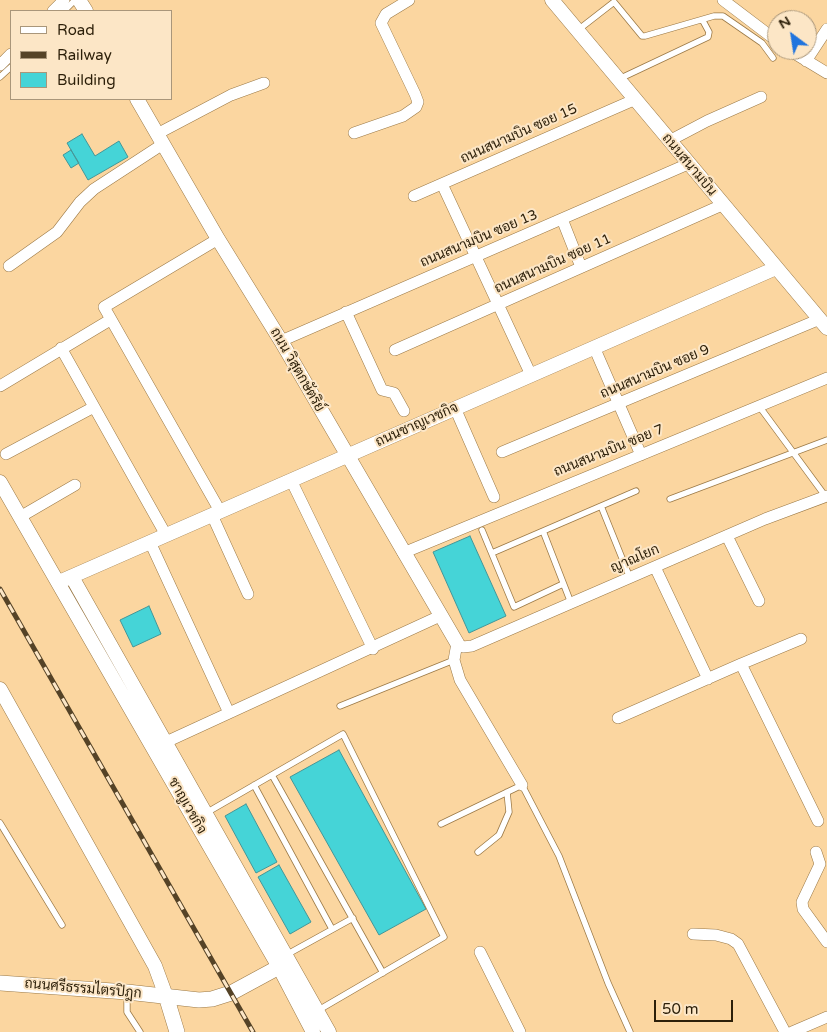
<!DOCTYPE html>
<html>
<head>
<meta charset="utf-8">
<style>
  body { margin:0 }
  #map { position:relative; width:827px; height:1032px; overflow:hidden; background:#fbd6a0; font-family:"Varela Round",sans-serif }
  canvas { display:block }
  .legend { position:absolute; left:10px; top:10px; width:162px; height:90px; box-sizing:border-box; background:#fce6c6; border:1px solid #a9967a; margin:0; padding:6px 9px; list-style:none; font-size:15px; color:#2c1f09 }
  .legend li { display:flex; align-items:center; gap:10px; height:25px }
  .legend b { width:25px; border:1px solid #a9967a }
  .north { position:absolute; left:767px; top:10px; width:50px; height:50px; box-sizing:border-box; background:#fce6c6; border:1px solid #a9967a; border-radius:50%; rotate:329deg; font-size:14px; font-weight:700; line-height:20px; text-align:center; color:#2c1f09 }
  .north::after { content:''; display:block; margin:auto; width:18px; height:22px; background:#2074de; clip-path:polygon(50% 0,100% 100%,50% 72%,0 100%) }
  .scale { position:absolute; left:654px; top:1000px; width:79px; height:22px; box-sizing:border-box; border:2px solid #2c1f09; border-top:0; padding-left:6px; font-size:15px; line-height:18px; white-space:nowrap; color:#2c1f09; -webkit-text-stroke:4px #fce6c6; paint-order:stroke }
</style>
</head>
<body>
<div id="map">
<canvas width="827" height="1032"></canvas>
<ul class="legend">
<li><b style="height:6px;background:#fff"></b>Road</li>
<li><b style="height:6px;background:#554327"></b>Railway</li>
<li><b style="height:14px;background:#45d4d7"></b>Building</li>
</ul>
<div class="north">N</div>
<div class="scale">50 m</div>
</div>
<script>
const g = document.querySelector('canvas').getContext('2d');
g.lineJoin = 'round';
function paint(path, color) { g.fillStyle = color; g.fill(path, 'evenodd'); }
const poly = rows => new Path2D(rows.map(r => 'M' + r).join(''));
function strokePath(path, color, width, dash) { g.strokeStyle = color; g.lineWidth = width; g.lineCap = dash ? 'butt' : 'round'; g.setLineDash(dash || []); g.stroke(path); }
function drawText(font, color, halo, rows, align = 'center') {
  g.font = font + ' "Varela Round",Sarabun,sans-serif'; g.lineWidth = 4; g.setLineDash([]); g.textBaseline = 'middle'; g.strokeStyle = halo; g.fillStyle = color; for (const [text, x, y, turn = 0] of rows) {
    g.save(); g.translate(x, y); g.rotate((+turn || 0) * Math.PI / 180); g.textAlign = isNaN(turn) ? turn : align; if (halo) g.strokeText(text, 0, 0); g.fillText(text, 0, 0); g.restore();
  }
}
const building = poly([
  [82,134,95,156,119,141,128,157,88,180,67,143,82,134],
  [71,150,79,163,71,168,63,155,71,150],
  [470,536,506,616,469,633,433,552,470,536],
  [149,606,161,634,133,647,120,620,149,606],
  [339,750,426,909,379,935,290,777,339,750],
  [246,804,277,862,256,873,225,816,246,804],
  [279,865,311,922,290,934,258,877,279,865]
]);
paint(building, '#45d4d7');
strokePath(building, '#439698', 1);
const service = poly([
  [64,11,75,0],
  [578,30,614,2,642,36,645,36,714,16,723,16,762,43,773,58],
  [0,77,11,67],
  [619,79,708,37,709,32,703,21],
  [759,406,826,497],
  [670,499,827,440],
  [601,506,630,578],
  [482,530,514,607,563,584],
  [543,531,571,603],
  [492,553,636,491],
  [340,706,454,660],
  [272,775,383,973],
  [254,785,332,929],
  [206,813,343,734,444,937,317,1011],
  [0,823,62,925],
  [441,824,522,785,559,856,608,983,630,1032],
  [478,852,499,835,509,812,507,792],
  [286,955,353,918],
  [127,993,127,1012,140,1032]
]);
const minor = poly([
  [723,0,777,41],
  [53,11,64,0],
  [789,50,827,73],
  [806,61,827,29],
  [0,65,11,54],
  [354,133,403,116,416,107,418,102,415,94,381,23,386,14,409,0],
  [157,134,231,95,264,83],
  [669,141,707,121,761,97],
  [442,184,531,375],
  [414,196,636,99],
  [562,219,581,267],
  [218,239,104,307,220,511],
  [9,266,57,232,80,202,94,189,163,144],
  [346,312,382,390,394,393,404,411],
  [281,341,688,164],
  [594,347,641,455],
  [61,348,166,535],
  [395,350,722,205],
  [0,386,110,320],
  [455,408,494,497],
  [502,452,820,319],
  [6,454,94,407],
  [291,480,373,649],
  [212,515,248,594],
  [20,517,75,485],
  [727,536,759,601],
  [150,542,229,713],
  [403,553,827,378],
  [655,567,708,679],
  [741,664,801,639],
  [618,718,741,664,818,821],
  [166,742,440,616],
  [522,785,460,680,454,660,457,643,463,647,472,646,765,519,827,496],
  [816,852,820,864,802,902,803,909,827,942],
  [693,934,716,935,731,939,738,944,785,1032],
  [480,952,520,1032],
  [792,1032,827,1017]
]);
const tertiary = poly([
  [79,0,86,11],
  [552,0,827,328],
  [137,99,218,239,281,341,457,643],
  [0,482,279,967,313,1032],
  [72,577,329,1032],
  [59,582,776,268],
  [0,689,155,966,166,996]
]);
const secondary = poly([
  [0,983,127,992,199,1000,212,999,231,993,279,967],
  [166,996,177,1032]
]);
strokePath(service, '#9b7946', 7);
strokePath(minor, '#9b7946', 12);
strokePath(tertiary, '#9b7946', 15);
strokePath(secondary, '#9b7946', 16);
strokePath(service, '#fff', 5.5);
strokePath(minor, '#fff', 11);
strokePath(tertiary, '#fff', 14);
strokePath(secondary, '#fff', 15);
const rail = poly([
  [0,589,253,1032]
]);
strokePath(rail, '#554327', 5);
strokePath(rail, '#fce6c6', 3, [9]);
drawText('14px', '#2c1f09', '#fce6c6', [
  ["ถนนสนามบิน ซอย 15",519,134,-24],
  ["ถนนสนามบิน",689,165,50],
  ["ถนนสนามบิน ซอย 13",479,239,-23],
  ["ถนนสนามบิน ซอย 11",553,264,-24],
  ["ถนน วิสุตกษัตริย์",297,370,60],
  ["ถนนสนามบิน ซอย 9",655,372,-23],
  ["ถนนชาญเวชกิจ",417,425,-24],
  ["ถนนสนามบิน ซอย 7",609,451,-22],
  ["ญาณโยก",635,559,-23],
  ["ชาญเวชกิจ",187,806,60],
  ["ถนนศรีธรรมไตรปิฎก",83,989,5]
]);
</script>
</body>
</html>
